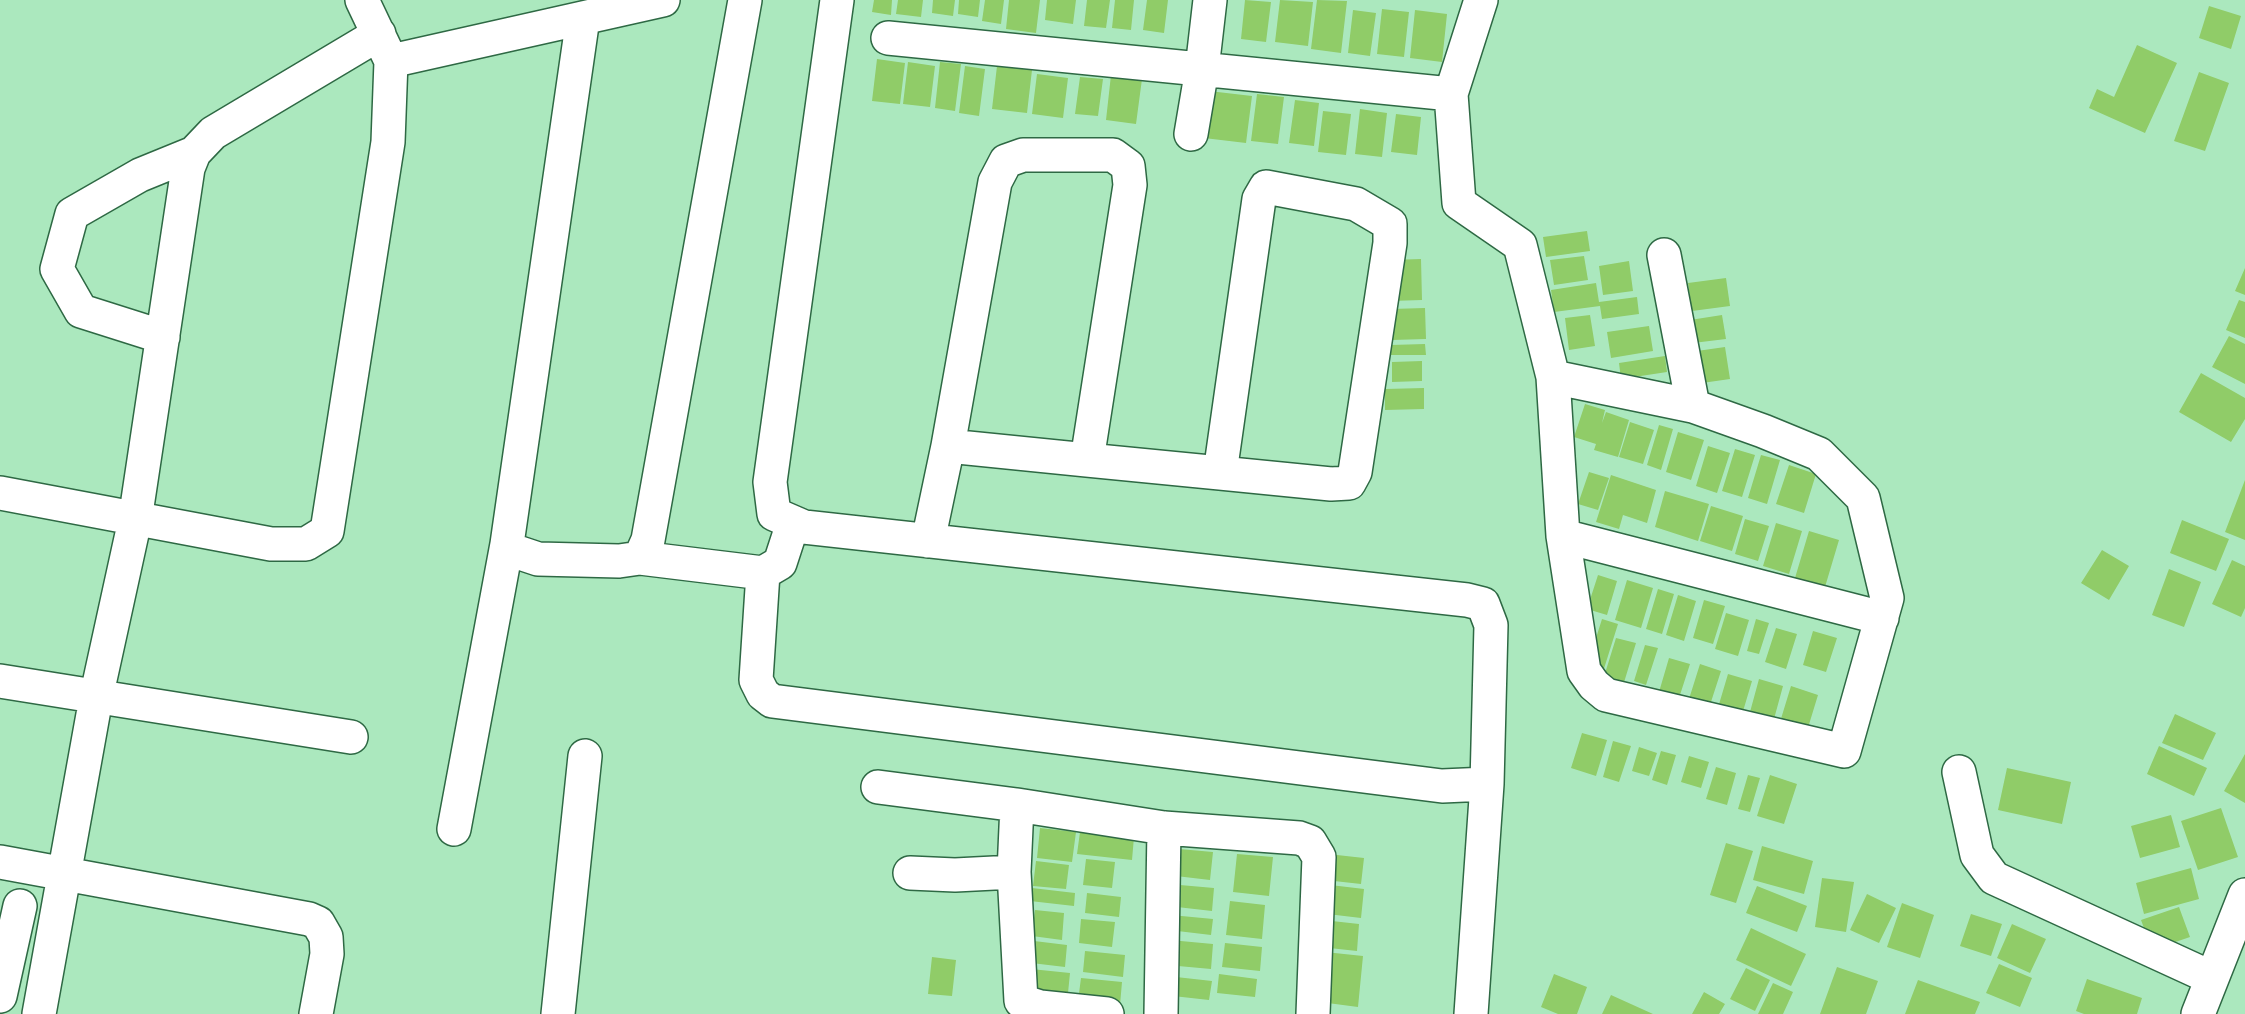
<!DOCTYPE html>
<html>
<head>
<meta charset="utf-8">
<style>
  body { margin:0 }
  canvas { display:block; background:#abe8be }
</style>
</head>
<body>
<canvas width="2245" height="1014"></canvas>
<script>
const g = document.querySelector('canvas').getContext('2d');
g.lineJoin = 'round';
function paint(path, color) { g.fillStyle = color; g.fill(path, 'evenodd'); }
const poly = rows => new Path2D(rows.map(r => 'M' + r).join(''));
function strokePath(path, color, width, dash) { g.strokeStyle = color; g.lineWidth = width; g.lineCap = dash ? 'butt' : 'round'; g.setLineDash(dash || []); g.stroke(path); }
paint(poly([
  [874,0,892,0,891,15,872,12],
  [898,0,923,0,921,17,896,14],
  [933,0,955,0,953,16,932,13],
  [959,0,980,0,978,17,958,14],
  [985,0,1004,0,1001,24,982,21],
  [1009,0,1040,0,1036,33,1006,29],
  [1047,0,1076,0,1073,24,1045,20],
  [1087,0,1110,0,1106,28,1084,26],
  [1115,0,1134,0,1131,30,1112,28],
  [1147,0,1168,0,1164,33,1143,30],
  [1245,0,1271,2,1266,42,1241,39],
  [1280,0,1313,2,1308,46,1275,42],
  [1317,0,1347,1,1341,53,1311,49],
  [2209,6,2241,16,2231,49,2199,38],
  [1382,9,1409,12,1404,57,1377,54],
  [1353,10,1376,13,1370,56,1348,53],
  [1415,10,1447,14,1442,62,1410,58],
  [2137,45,2177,63,2145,133,2089,108,2097,89,2114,97],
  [877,59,905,63,900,104,872,101],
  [908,62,935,66,930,107,903,104],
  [940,62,961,64,955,111,935,108],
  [965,66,985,69,979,116,959,113],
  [997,66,1032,70,1027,113,992,109],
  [2199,72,2229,83,2205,151,2174,141],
  [1037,74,1068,78,1063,118,1032,114],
  [1111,75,1142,79,1136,124,1106,120],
  [1080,77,1103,79,1098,116,1075,114],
  [1209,91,1252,96,1246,143,1204,138],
  [1257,94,1284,97,1278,144,1251,141],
  [1295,100,1319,103,1314,146,1289,143],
  [1360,109,1387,113,1382,157,1355,154],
  [1323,111,1351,114,1346,155,1318,152],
  [1396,114,1421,117,1417,155,1391,152],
  [1587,231,1590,251,1546,257,1543,237],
  [1584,256,1588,280,1554,285,1550,260],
  [1421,259,1422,300,1391,301,1390,260],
  [1629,261,1633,291,1603,295,1599,266],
  [2245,268,2245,295,2235,291],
  [1726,278,1730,306,1692,311,1688,283],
  [1596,283,1599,302,1637,297,1639,314,1602,319,1600,306,1554,312,1551,290],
  [2239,300,2245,302,2245,338,2226,330],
  [1425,308,1426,339,1392,340,1391,309],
  [1590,315,1595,346,1569,350,1565,318],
  [1722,315,1726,339,1693,343,1690,320],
  [1649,326,1653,351,1611,358,1607,332],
  [2229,336,2245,344,2245,384,2212,367],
  [1425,344,1426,355,1391,355,1391,345],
  [1725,347,1730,379,1702,383,1697,351],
  [1665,356,1667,372,1621,379,1619,363],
  [1422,361,1422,381,1392,382,1392,362],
  [2201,373,2245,398,2245,419,2231,442,2179,412],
  [1424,388,1424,409,1385,410,1385,389],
  [1585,404,1605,410,1602,423,1606,412,1629,420,1618,457,1594,450,1596,444,1574,437],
  [1630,422,1654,430,1643,464,1619,457],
  [1659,425,1673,429,1661,470,1647,465],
  [1678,432,1704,440,1691,480,1666,472],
  [1708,446,1730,453,1717,493,1696,486],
  [1735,449,1755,455,1742,497,1722,491],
  [1761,455,1780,460,1767,504,1748,498],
  [1789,465,1816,474,1804,513,1776,504],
  [1589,472,1609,478,1598,510,1578,504],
  [1611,475,1656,490,1647,523,1623,515,1619,529,1596,522],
  [2245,480,2245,540,2225,532],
  [1665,491,1709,504,1698,541,1655,527],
  [1711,506,1743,516,1732,551,1700,541],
  [1745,519,1769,526,1758,561,1735,554],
  [2182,520,2229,539,2216,571,2170,553],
  [1776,523,1802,531,1789,574,1763,566],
  [1809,531,1839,540,1825,587,1795,578],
  [2102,550,2129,566,2109,600,2081,583],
  [2232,560,2245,566,2245,608,2241,617,2212,604],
  [2169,569,2201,582,2184,627,2152,615],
  [1598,575,1617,581,1607,615,1587,609],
  [1627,580,1653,588,1641,628,1615,620],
  [1658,589,1674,594,1662,634,1646,629],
  [1678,595,1696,601,1684,641,1666,635],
  [1704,600,1725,606,1713,644,1693,638],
  [1726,613,1749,620,1738,656,1715,649],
  [1602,619,1618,624,1602,675,1586,670],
  [1756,619,1769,623,1759,654,1747,651],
  [1776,628,1797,634,1786,669,1765,662],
  [1813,631,1837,638,1826,672,1803,665],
  [1616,638,1636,643,1622,689,1602,683],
  [1645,645,1658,648,1646,685,1634,681],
  [1669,658,1690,664,1679,698,1659,692],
  [1700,664,1721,671,1710,705,1689,699],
  [1728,674,1752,681,1741,718,1717,711],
  [1759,679,1783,686,1774,719,1750,712],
  [1791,686,1818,695,1807,731,1780,722],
  [2175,714,2216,733,2203,760,2162,743],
  [1582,733,1607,740,1596,776,1571,768],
  [1613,741,1631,746,1619,782,1603,777],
  [2159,746,2207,768,2194,796,2147,774],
  [1639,747,1657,753,1649,776,1632,771],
  [1661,751,1676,755,1667,785,1652,780],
  [2245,754,2245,803,2224,791],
  [1689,756,1709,762,1701,788,1681,782],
  [1716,767,1736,773,1727,805,1706,799],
  [2007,768,2071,782,2062,824,1998,810],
  [1748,775,1760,778,1750,812,1738,809],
  [1770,775,1797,784,1784,824,1757,816],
  [2221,808,2238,857,2198,870,2181,821],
  [2171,815,2180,847,2140,858,2131,826],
  [1040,828,1076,832,1072,862,1037,858],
  [1080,832,1134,837,1132,860,1077,854],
  [1726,843,1753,851,1736,903,1710,895],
  [1762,846,1813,861,1804,894,1753,880],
  [1179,849,1213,852,1210,880,1176,876],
  [1237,854,1273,857,1269,896,1233,892],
  [1328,854,1364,858,1361,884,1325,880],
  [1086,859,1115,862,1112,888,1083,885],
  [1036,861,1069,865,1066,889,1033,886],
  [2191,868,2199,899,2144,914,2136,883],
  [1822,878,1854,882,1846,932,1815,927],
  [1322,884,1364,889,1361,918,1319,913],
  [1180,885,1214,888,1212,911,1177,907],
  [1757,886,1807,906,1797,932,1746,913],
  [1032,888,1075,893,1074,906,1030,901],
  [1087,893,1121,897,1119,917,1085,913],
  [1867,894,1896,908,1879,943,1850,930],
  [1230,901,1265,905,1262,939,1226,935],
  [1902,903,1934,915,1920,958,1887,947],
  [2179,907,2190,937,2152,950,2141,920],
  [1035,910,1064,913,1062,940,1032,936],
  [1971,914,2002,924,1991,956,1960,946],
  [1171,915,1213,919,1211,935,1169,930],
  [1081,919,1115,922,1112,947,1079,943],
  [1323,920,1359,924,1357,951,1320,947],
  [2012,924,2046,939,2030,973,1997,958],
  [1751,928,1806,954,1791,986,1736,960],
  [1026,940,1067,945,1065,967,1023,962],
  [1170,940,1213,944,1211,969,1167,965],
  [1225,943,1262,947,1260,971,1222,967],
  [1085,951,1125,955,1123,977,1083,972],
  [1325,952,1363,956,1358,1007,1320,1002],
  [932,957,956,960,952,996,928,994],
  [1999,964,2032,978,2020,1007,1986,993],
  [1837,967,1878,981,1866,1014,1820,1014],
  [1746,968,1770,980,1755,1011,1730,999],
  [1031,969,1070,973,1067,1003,1028,999],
  [1219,974,1257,979,1255,997,1217,993],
  [1554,974,1587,987,1577,1014,1558,1014,1541,1007],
  [1167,976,1212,981,1209,1000,1164,995],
  [1081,978,1122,982,1120,1005,1078,1001],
  [2087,979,2142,998,2137,1014,2084,1014,2076,1011],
  [1918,980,1980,1002,1975,1014,1905,1014],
  [1773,983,1793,992,1783,1014,1758,1014],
  [1704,992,1725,1004,1719,1014,1692,1014],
  [1611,995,1653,1014,1602,1014]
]), '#90cc68');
const minor = poly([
  [1481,0,1451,94,1459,203,1520,245,1553,377,1563,536,1584,671,1594,685,1606,695,1844,751,1887,598,1863,498,1819,454,1763,431,1693,406,1553,377],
  [583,18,507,544,514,551,538,559,619,561,640,558,648,540,745,0],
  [888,38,1451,94],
  [391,61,663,0],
  [1191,134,1202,69,1210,0],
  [1664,255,1693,406],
  [163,337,81,311,57,269,72,214,140,175,194,153],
  [948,446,995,182,1006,161,1023,155,1113,155,1128,166,1130,185,1087,460],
  [0,493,271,544,306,544,327,531,388,142,391,61,362,0],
  [1563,536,1882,618],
  [928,541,948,446,1087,460,1220,473,1331,484,1349,483,1355,472,1390,243,1390,224,1356,204,1266,187,1259,199,1220,473],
  [640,558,763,573,780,563,793,523],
  [763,573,756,680,763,694,772,701,1442,786,1487,784,1491,625,1483,604,1467,600,804,527,774,514,770,482,837,0],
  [0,681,351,737],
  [1959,772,1977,855,1994,878,2212,978],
  [878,787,1017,805,1164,828,1299,838,1310,842,1319,857,1313,1014],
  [1017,805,1014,872,1021,1001,1040,1007,1107,1014],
  [454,829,507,544],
  [0,862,309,919,318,923,326,937,327,954,316,1014],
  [910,873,955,875,1014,872],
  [0,996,20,906],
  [39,1014,96,698,135,520,188,168,194,153,213,133,379,34],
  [558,1014,585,756],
  [1161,1014,1164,828],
  [1471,1014,1487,784],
  [2198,1014,2245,895]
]);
strokePath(minor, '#2e6944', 36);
strokePath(minor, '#fff', 33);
</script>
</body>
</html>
